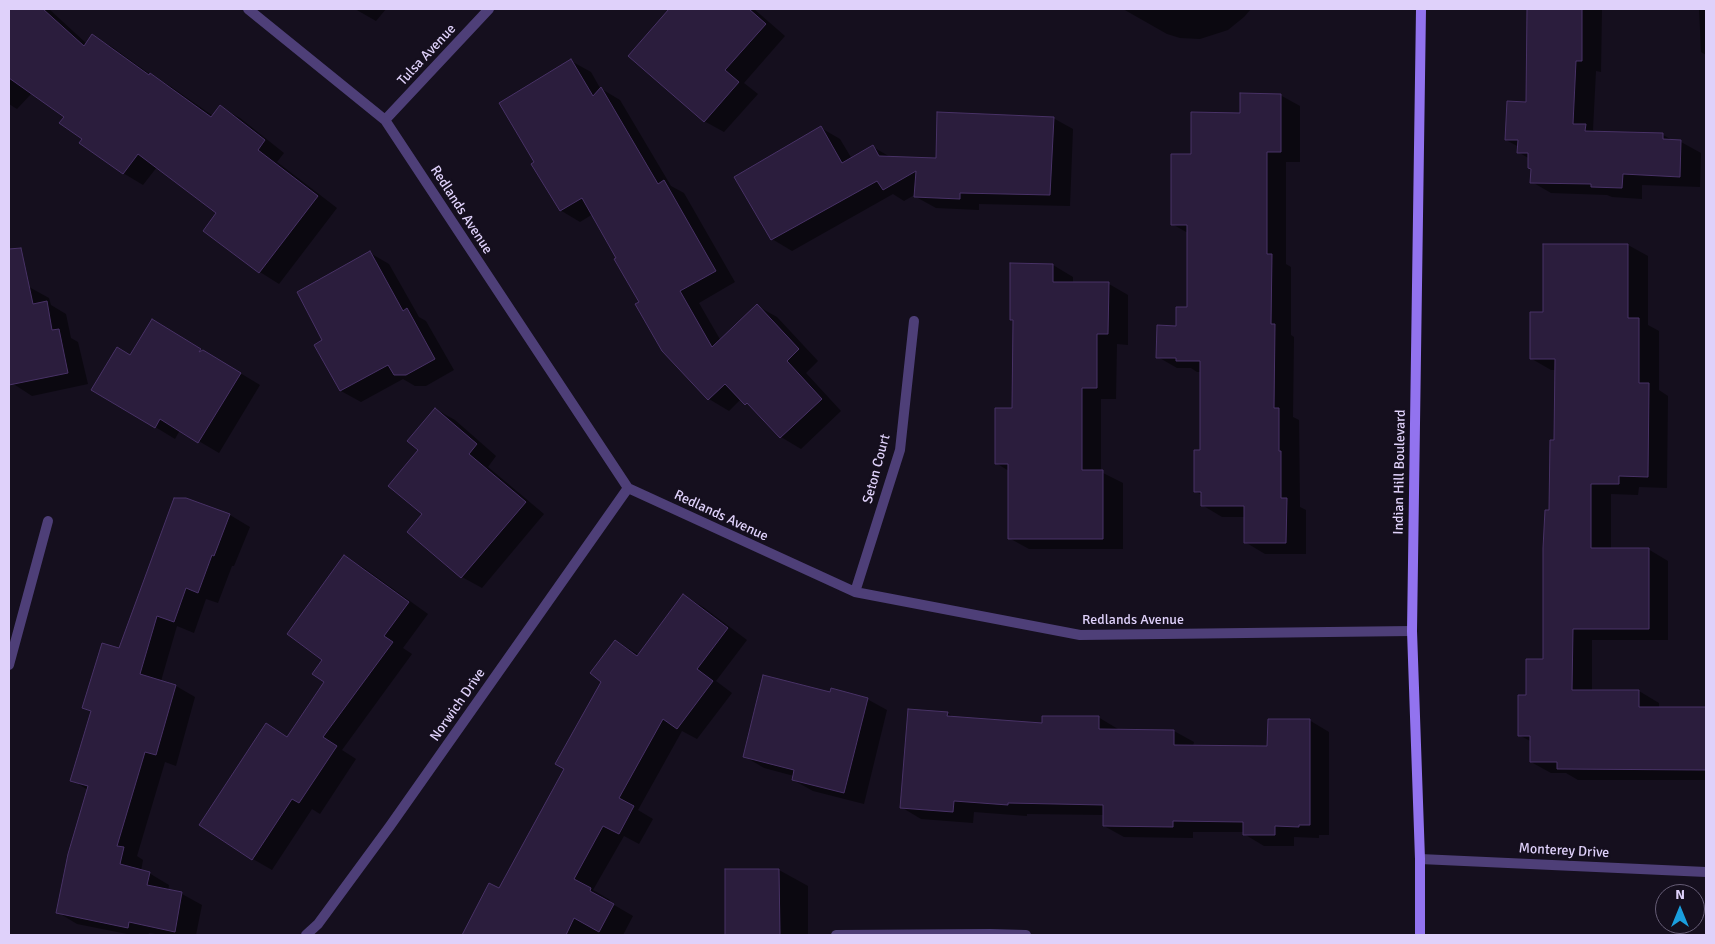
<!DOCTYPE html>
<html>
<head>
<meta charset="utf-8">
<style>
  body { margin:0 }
  #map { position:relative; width:1715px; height:944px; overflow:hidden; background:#150f1e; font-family:Signika,sans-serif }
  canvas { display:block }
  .frame { position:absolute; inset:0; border:10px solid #dfd1fa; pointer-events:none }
  .north { position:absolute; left:1655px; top:884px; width:50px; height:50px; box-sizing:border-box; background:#150f1e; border:1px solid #665d76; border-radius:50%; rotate:0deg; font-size:14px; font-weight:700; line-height:20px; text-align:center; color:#dfd1fa }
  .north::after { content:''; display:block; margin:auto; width:18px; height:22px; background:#1a9edd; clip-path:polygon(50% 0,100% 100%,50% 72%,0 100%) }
</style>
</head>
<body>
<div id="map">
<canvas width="1715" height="944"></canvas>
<div class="frame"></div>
<div class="north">N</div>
</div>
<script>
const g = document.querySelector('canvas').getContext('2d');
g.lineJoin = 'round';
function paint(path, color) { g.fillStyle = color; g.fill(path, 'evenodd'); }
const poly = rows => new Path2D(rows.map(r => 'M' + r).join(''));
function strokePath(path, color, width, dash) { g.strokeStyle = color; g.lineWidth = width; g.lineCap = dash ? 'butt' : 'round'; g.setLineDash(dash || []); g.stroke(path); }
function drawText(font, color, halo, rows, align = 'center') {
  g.font = font + ' Signika,sans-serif'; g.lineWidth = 4.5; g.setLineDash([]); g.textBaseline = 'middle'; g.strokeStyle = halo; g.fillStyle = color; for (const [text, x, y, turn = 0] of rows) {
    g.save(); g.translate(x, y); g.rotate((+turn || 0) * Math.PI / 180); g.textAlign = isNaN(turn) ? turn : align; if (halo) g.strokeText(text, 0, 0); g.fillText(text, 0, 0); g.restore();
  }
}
paint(poly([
  [9,9,49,9,87,44,93,36,112,47,151,75,170,86,213,116,220,107,240,118,284,153,277,162,337,208,279,284,260,272,204,230,217,213,157,167,143,185,123,173,84,139,65,117,32,93,17,109,9,104],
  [355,9,386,9,376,21],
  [671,9,754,9,785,36,744,83,758,94,724,132,704,121,630,55],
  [1123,9,1251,9,1244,17,1228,30,1200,39,1180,38,1167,34],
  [1528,9,1602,9,1601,72,1596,71,1593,130,1598,133,1663,135,1674,141,1681,142,1701,153,1700,187,1642,185,1642,199,1612,197,1607,195,1551,193,1532,182,1532,169,1530,159,1518,152,1519,147,1506,140,1527,103],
  [1699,9,1706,9,1706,55,1701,52],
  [571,61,591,72,600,88,620,100,671,186,684,193,735,282,699,303,721,341,757,306,777,317,818,361,806,373,841,411,801,449,781,437,754,409,741,399,729,411,709,399,663,351,640,302,593,214,580,222,560,210,536,162],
  [1280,95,1300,106,1300,162,1286,162,1286,264,1291,267,1291,335,1294,337,1293,417,1299,420,1300,507,1306,510,1306,554,1265,554,1245,542,1245,517,1222,517,1202,505,1202,495,1196,492,1201,451,1201,372,1197,372,1191,368,1177,368,1158,357,1188,308,1188,233,1172,224,1192,155,1241,114],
  [1053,118,1073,129,1070,206,979,204,979,210,936,208,916,197,916,194,904,201,893,194,792,251,772,239,821,128,840,139,852,159,873,147,892,158,937,159],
  [1628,245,1648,256,1648,325,1659,331,1659,390,1668,396,1667,488,1639,487,1638,495,1611,494,1611,549,1648,549,1668,561,1668,640,1592,640,1592,691,1639,691,1659,703,1659,708,1706,708,1706,780,1578,780,1566,773,1551,773,1531,762,1532,742,1519,735,1527,697,1544,660,1550,511,1555,441,1556,370,1551,370,1532,359,1544,313],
  [370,253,389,264,419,317,426,321,454,370,426,386,415,386,403,379,361,402,341,391,316,346,323,341],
  [1053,265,1073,277,1073,283,1109,284,1128,295,1128,345,1117,344,1116,399,1101,399,1101,472,1123,483,1123,549,1029,549,1009,538,1009,471,996,463,1013,409,1014,322,1011,320],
  [29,287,49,298,51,305,66,314,71,338,78,342,88,384,32,396,12,383,9,384,9,291],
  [172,332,260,385,219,453,180,430,175,439,93,389,131,356],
  [435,409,455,420,496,456,488,467,544,514,482,588,462,577,409,532,424,514,420,450],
  [186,499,230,515,250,527,234,566,232,566,218,603,206,599,194,633,177,626,161,681,176,686,195,697,176,766,165,762,137,856,143,860,141,871,149,873,169,885,168,891,182,894,202,905,196,935,162,935,149,933,148,935,132,935,77,924,57,912,88,790,72,780,92,712,83,707,120,649],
  [344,557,364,568,428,614,403,648,412,654,342,750,356,759,320,814,312,809,272,870,253,859,266,725,288,737,325,682,324,659],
  [683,595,703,607,747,640,716,681,732,693,697,739,682,731,638,810,653,819,639,844,624,836,593,890,610,900,609,902,633,916,623,935,463,935,490,885,499,890,566,769,602,681,616,641,639,655],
  [830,693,867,699,887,710,864,804,813,791,793,780,794,776,764,768,744,756],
  [947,713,955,718,1043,724,1098,717,1118,729,1118,731,1174,731,1194,742,1193,746,1269,747,1309,720,1329,732,1329,835,1319,835,1319,838,1294,837,1294,846,1264,846,1244,834,1244,832,1193,832,1193,838,1124,837,1104,826,1104,815,1027,814,1027,816,974,812,973,823,921,819,901,807],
  [726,870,779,870,808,886,808,935,726,935]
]), '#0007');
const building = poly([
  [9,9,43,9,84,46,92,34,149,75,150,73,211,117,220,105,265,140,258,150,318,196,259,273,203,231,216,213,138,154,123,174,79,143,82,139,59,123,64,117,9,78,9,9],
  [669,9,749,9,766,24,725,70,739,82,704,122,628,56,669,9],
  [1527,9,1582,9,1582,61,1576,61,1573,124,1586,124,1585,131,1663,133,1663,139,1681,140,1680,177,1623,174,1622,188,1591,187,1591,184,1530,183,1531,169,1528,168,1528,153,1517,153,1518,140,1505,140,1507,101,1526,102,1527,9],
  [571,59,593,96,601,87,658,184,664,180,716,271,680,291,712,347,757,304,799,349,787,361,822,399,780,438,747,403,745,405,725,384,708,400,662,351,635,304,639,302,614,259,616,258,582,198,560,211,531,164,534,162,499,103,571,59],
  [1240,93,1281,94,1281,152,1267,152,1267,254,1272,254,1271,324,1275,324,1274,408,1279,408,1279,451,1281,451,1281,498,1287,498,1286,543,1244,543,1244,506,1201,506,1201,492,1194,492,1194,450,1200,450,1200,361,1176,361,1176,358,1156,358,1157,325,1176,326,1176,307,1187,307,1187,225,1171,225,1171,154,1191,154,1191,112,1240,113,1240,93],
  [937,112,1054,117,1050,195,960,193,960,199,914,197,916,171,883,190,877,181,771,240,734,177,821,126,842,163,873,145,879,156,936,158,937,112],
  [1543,244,1628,244,1628,318,1639,318,1639,383,1649,383,1648,477,1619,476,1619,484,1591,484,1591,548,1649,548,1649,629,1573,629,1572,690,1639,690,1639,707,1706,707,1706,770,1557,769,1557,762,1530,762,1530,736,1518,736,1518,695,1526,695,1526,659,1543,659,1543,548,1545,510,1549,510,1550,440,1554,440,1555,359,1530,359,1530,312,1543,312,1543,244],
  [21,248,33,304,47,301,52,330,59,329,68,373,9,385,9,249,21,248],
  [370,251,403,311,407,308,435,359,406,375,394,375,388,365,340,391,314,345,322,340,297,292,370,251],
  [1010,263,1053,264,1053,282,1109,282,1108,334,1097,334,1097,388,1082,388,1082,470,1103,470,1103,539,1008,539,1008,464,995,464,995,408,1012,408,1013,320,1010,320,1010,263],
  [152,319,201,349,199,352,203,350,241,373,198,443,160,419,155,428,91,390,117,347,130,355,152,319],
  [435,408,477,444,469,454,526,502,461,578,407,532,422,514,388,486,418,450,407,441,435,408],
  [174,498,186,498,230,514,214,556,212,555,198,593,186,588,174,622,157,616,140,674,176,685,156,755,145,752,117,846,124,847,120,864,150,872,147,885,182,892,175,932,129,922,128,928,56,913,68,854,88,786,70,781,91,711,82,708,102,643,119,648,174,498],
  [344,555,409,602,384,636,393,642,323,737,337,746,299,803,292,799,252,860,199,825,266,723,287,737,324,682,312,674,322,660,287,634,344,555],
  [683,594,728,628,697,669,713,681,677,729,663,719,619,798,634,806,619,834,603,826,574,879,591,888,590,891,614,904,599,932,574,918,566,935,462,935,489,883,499,888,564,769,555,764,601,682,590,673,615,640,637,656,683,594],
  [763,675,830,692,831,688,868,698,844,793,792,780,794,770,743,757,763,675],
  [908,709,948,712,947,716,1042,723,1042,716,1099,716,1099,729,1174,730,1174,745,1267,746,1268,719,1310,719,1310,825,1299,825,1299,827,1275,826,1275,835,1243,835,1243,822,1173,821,1173,827,1103,826,1103,805,1008,803,1008,805,954,801,953,812,900,808,908,709],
  [725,869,779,869,780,935,725,935,725,869]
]);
paint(building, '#2b1d3d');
strokePath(building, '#483266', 1);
strokePath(poly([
  [836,935,990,934,1026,935]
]), '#4e3f78', 10);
strokePath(poly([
  [248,9,385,120,628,488,855,592,1080,635,1412,631],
  [385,120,489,9],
  [855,592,900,450,914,321],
  [9,665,48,521],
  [1420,859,1706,872],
  [306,935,318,924,390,826,628,488]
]), '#4e3f78', 10);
strokePath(poly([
  [1420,935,1420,859,1412,631,1421,9]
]), '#9273ef', 10);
drawText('14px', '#dfd1fa', '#150f1e', [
  ["Tulsa Avenue",427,55,-47],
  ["Redlands Avenue",461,210,57],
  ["Seton Court",877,469,-75],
  ["Indian Hill Boulevard",1400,472,-89],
  ["Redlands Avenue",721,516,25],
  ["Redlands Avenue",1133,620],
  ["Norwich Drive",458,705,-55],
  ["Monterey Drive",1564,851,3]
]);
</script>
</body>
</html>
